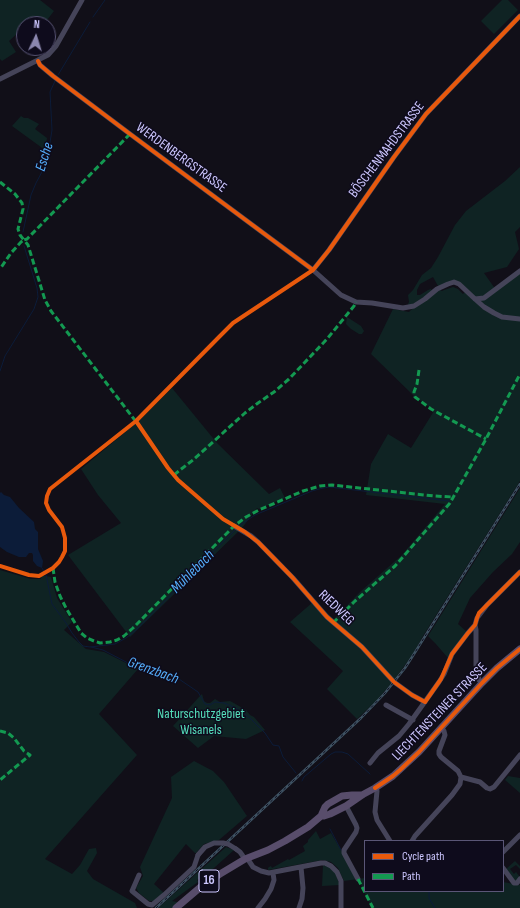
<!DOCTYPE html>
<html>
<head>
<meta charset="utf-8">
<style>
  body { margin:0 }
  #map { position:relative; width:520px; height:908px; overflow:hidden; background:#110f18; font-family:"Sofia Sans Condensed",sans-serif }
  canvas { display:block }
  .legend { position:absolute; left:364px; top:840px; width:140px; height:52px; box-sizing:border-box; background:#0e0b1c; border:1px solid #5a5677; margin:0; padding:5px 7px; list-style:none; font-size:12px; color:#cdc7ff }
  .legend li { display:flex; align-items:center; gap:8px; height:20px }
  .legend b { width:20px; border:1px solid #5a5677 }
  .north { position:absolute; left:16px; top:16px; width:40px; height:40px; box-sizing:border-box; background:#0e0b1c; border:1px solid #5a5677; border-radius:50%; rotate:4deg; font-size:11px; font-weight:700; line-height:16px; text-align:center; color:#cdc7ff }
  .north::after { content:''; display:block; margin:auto; width:14px; height:18px; background:#8b87ae; clip-path:polygon(50% 0,100% 100%,50% 72%,0 100%) }
</style>
</head>
<body>
<div id="map">
<canvas width="520" height="908"></canvas>
<ul class="legend">
<li><b style="height:5px;background:#e8590c"></b>Cycle path</li>
<li><b style="height:5px;background:#139951"></b>Path</li>
</ul>
<div class="north">N</div>
</div>
<script>
const g = document.querySelector('canvas').getContext('2d');
g.lineJoin = 'round';
function paint(path, color) { g.fillStyle = color; g.fill(path, 'evenodd'); }
const poly = rows => new Path2D(rows.map(r => 'M' + r).join(''));
function strokePath(path, color, width, dash) { g.strokeStyle = color; g.lineWidth = width; g.lineCap = dash ? 'butt' : 'round'; g.setLineDash(dash || []); g.stroke(path); }
function drawText(font, color, halo, rows, align = 'center') {
  g.font = font + ' "Sofia Sans Condensed",sans-serif'; g.lineWidth = 3; g.setLineDash([]); g.textBaseline = 'middle'; g.strokeStyle = halo; g.fillStyle = color; for (const [text, x, y, turn = 0] of rows) {
    g.save(); g.translate(x, y); g.rotate((+turn || 0) * Math.PI / 180); g.textAlign = isNaN(turn) ? turn : align; if (halo) g.strokeText(text, 0, 0); g.fillText(text, 0, 0); g.restore();
  }
}
paint(poly([
  [0,0,40,0,54,11,44,24,24,24,24,37,19,32,9,41,16,52,2,61,0,59],
  [502,0,508,0,518,10,494,34,481,21],
  [21,116,24,118,28,118,39,124,35,129,47,138,45,150,12,126],
  [520,167,520,227,515,232,519,249,507,267,484,273,496,290,520,272,520,481,423,636,413,654,394,680,377,700,357,719,327,689,343,671,290,622,313,602,334,619,360,592,402,555,445,504,366,495,371,464,388,434,411,448,434,411,414,396,371,354,393,309,409,312,413,308,407,306,409,302,408,295,413,290,422,275,431,268,438,257,455,225,466,211,505,181],
  [433,277,438,286,460,284,465,292,463,294,458,289,453,287,444,290,442,291,440,290,433,292,431,289,428,290,420,295,417,295,417,290,420,284],
  [347,317,361,326,364,331,362,334,359,334,351,329,346,324],
  [172,388,217,443,269,494,280,488,285,498,259,509,257,508,242,528,130,637,68,555,121,523,98,495,81,469,141,419],
  [520,488,520,542,512,554,493,572,470,598,458,624,467,632,448,658,435,643,428,636],
  [0,570,31,579,41,579,41,575,51,577,57,598,72,622,64,630,86,649,104,652,138,669,99,714,137,755,45,859,72,874,80,865,89,849,96,848,97,853,87,871,93,879,135,903,137,908,0,908],
  [202,694,204,701,207,703,210,703,215,699,220,702,230,701,232,702,246,710,250,715,254,717,265,730,246,739,214,736,198,748,173,726,199,697],
  [194,761,213,771,224,782,247,816,219,840,204,844,196,853,195,853,186,844,154,884,164,893,153,901,149,901,139,893,136,888,143,876,140,867,172,798,171,777],
  [508,776,520,778,520,793,505,780],
  [316,831,320,839,331,833,358,879,365,878,365,891,503,891,503,882,520,885,520,908,372,908,358,879,344,881,338,868,331,862,323,860,268,870,268,868,269,867,271,866,272,868,288,859,289,860,305,851,303,846,308,842,308,840],
  [226,847,234,850,214,868,197,880,198,882,172,901,177,902,178,903,173,908,158,908],
  [515,861,520,866,520,869,516,865,510,869,514,874,516,872,520,877,517,881,515,881,506,869],
  [323,865,329,867,334,870,340,885,322,886]
]), '#0f2323');
paint(poly([
  [1,492,4,495,10,497,19,508,34,522,35,529,38,532,38,549,43,561,42,568,37,566,33,561,33,555,32,553,29,553,26,557,19,557,7,552,0,547,0,493]
]), '#0c1c39');
strokePath(poly([
  [93,17,105,0],
  [58,75,90,22],
  [23,232,31,195,36,183,44,168,48,155,52,130,50,92,55,81],
  [0,371,5,356,34,309,38,297,37,288,24,246],
  [239,526,255,515,312,491,319,489,329,487,449,501],
  [42,568,46,575,52,604,66,623,72,633,79,642,83,646,90,647,115,644,126,638,135,631,235,530],
  [91,647,103,650,130,664,159,674,167,674,176,677,198,692,205,704,210,705,215,702,224,703,236,708,250,718,265,733,273,745,279,746,283,757,296,773],
  [302,781,304,777,331,754,335,752,342,752,348,754,370,774],
  [330,829,341,850],
  [429,891,429,898,435,908]
]), '#0c1c39', 1);
strokePath(poly([
  [38,61,40,65,53,76,130,134,313,270,341,295,356,302,372,303,403,308,414,306,425,299,437,289,448,284,454,282,459,284,475,299,484,307,494,313,502,317,520,319],
  [0,79,48,55,56,46,82,0],
  [313,270,329,250,394,157,426,114,520,16],
  [475,299,484,298,520,271],
  [234,526,251,536,258,542,293,578,327,617,362,647,394,682,412,695,425,702],
  [482,683,479,680,476,665,476,630,475,625,477,618,487,605,520,572],
  [386,705,413,720],
  [370,763,378,753,399,736,409,724,439,682,444,674,452,654,468,633,475,625],
  [461,777,480,782,487,788,490,789,494,787,520,755],
  [375,788,377,791,375,812,377,820,390,841],
  [346,806,356,825,357,828,356,832,344,850,344,853,358,879],
  [412,841,415,836,452,795,460,784,461,777,458,771,441,757,439,754,439,751,445,735,444,731,441,727],
  [236,849,240,852,245,859],
  [503,852,520,835],
  [247,858,253,867,261,871,269,873,321,863,325,863,331,866,337,872,341,881,341,908],
  [503,868,514,883,517,883,520,879],
  [139,875,132,891,148,904,152,905,164,895,194,867,198,855],
  [258,908,265,899,271,889,274,880,273,873],
  [299,908,302,899,303,888,301,867]
]), '#454459', 5);
strokePath(poly([
  [321,816,324,816,330,814,346,806,362,795,375,788,393,776,419,752,482,683,497,668,520,649],
  [321,816,325,807,328,804,342,796,352,795,362,795],
  [176,908,203,885,220,874,245,859,268,850,285,841,308,827,321,816]
]), '#584d6b', 7);
const rail = poly([
  [156,908,361,718,385,693,405,668,414,654,520,484]
]);
strokePath(rail, '#3e5262', 2.5);
strokePath(rail, '#0e0b1c', 1, [3]);
strokePath(poly([
  [198,855,205,847,214,843,223,843,228,844,236,849]
]), '#454459', 5);
strokePath(poly([
  [130,134,27,239,24,240,28,245,45,300,51,311,137,423],
  [0,182,15,194,22,203,23,209,18,229,20,235,24,240,21,242,11,253,0,269],
  [419,370,417,384,414,392,414,394,415,397,431,409,486,439],
  [174,475,180,470,193,460,245,413,258,403,274,392,289,379,327,339,354,306,356,302],
  [53,568,55,582,60,596,66,608,81,633,87,638,94,641,100,643,110,642,117,640,124,636,133,628,234,526,246,517,259,510,303,491,320,486,332,485,434,496,453,497],
  [333,623,355,601,395,566,450,503,486,439,520,374],
  [0,731,8,733,14,738,24,751,30,755,0,780],
  [358,879,373,908]
]), '#139951', 3, [6, 3]);
strokePath(poly([
  [38,61,40,65,53,76,130,134,313,270],
  [136,421,168,468,178,480,223,519,245,532,258,542,293,578,327,617,362,647,394,682,412,695,425,702,441,679,452,654,468,633,475,625,477,618,479,613,520,572],
  [0,566,29,575,39,576,53,568,59,562,62,557,65,551,65,538,62,527,49,510,46,503,47,496,50,489,136,421,220,336,233,323,313,270,329,250,394,157,426,114,520,16],
  [375,788,393,776,400,770,419,752,482,683,497,668,520,649]
]), '#e8590c', 4);
for (const [x, y, w] of [
  [209,881,20]
]) { const box = new Path2D(); box.roundRect(x - w / 2, y - 11, w, 22, 3); g.fillStyle = '#0e0b1c'; g.fill(box); strokePath(box, '#cdc7ff', 1); }
drawText('bold 13px', '#cdc7ff', null, [
  ["16",209,881]
]);
drawText('14px', '#cdc7ff', '#0e0b1c', [
  ["BÖSCHENMAHDSTRASSE",387,150,-53],
  ["WERDENBERGSTRASSE",181,158,36],
  ["RIEDWEG",336,608,44],
  ["LIECHTENSTEINER STRASSE",440,712,-46]
]);
drawText('14px', '#5db', '#0e0b1c', [
  ["Naturschutzgebiet",201,714],
  ["Wisanels",201,730]
]);
drawText('italic 15px', '#56b0fe', '#0e0b1c', [
  ["Esche",45,157,-73],
  ["Mühlebach",193,572,-45],
  ["Grenzbach",153,671,20]
]);
</script>
</body>
</html>
